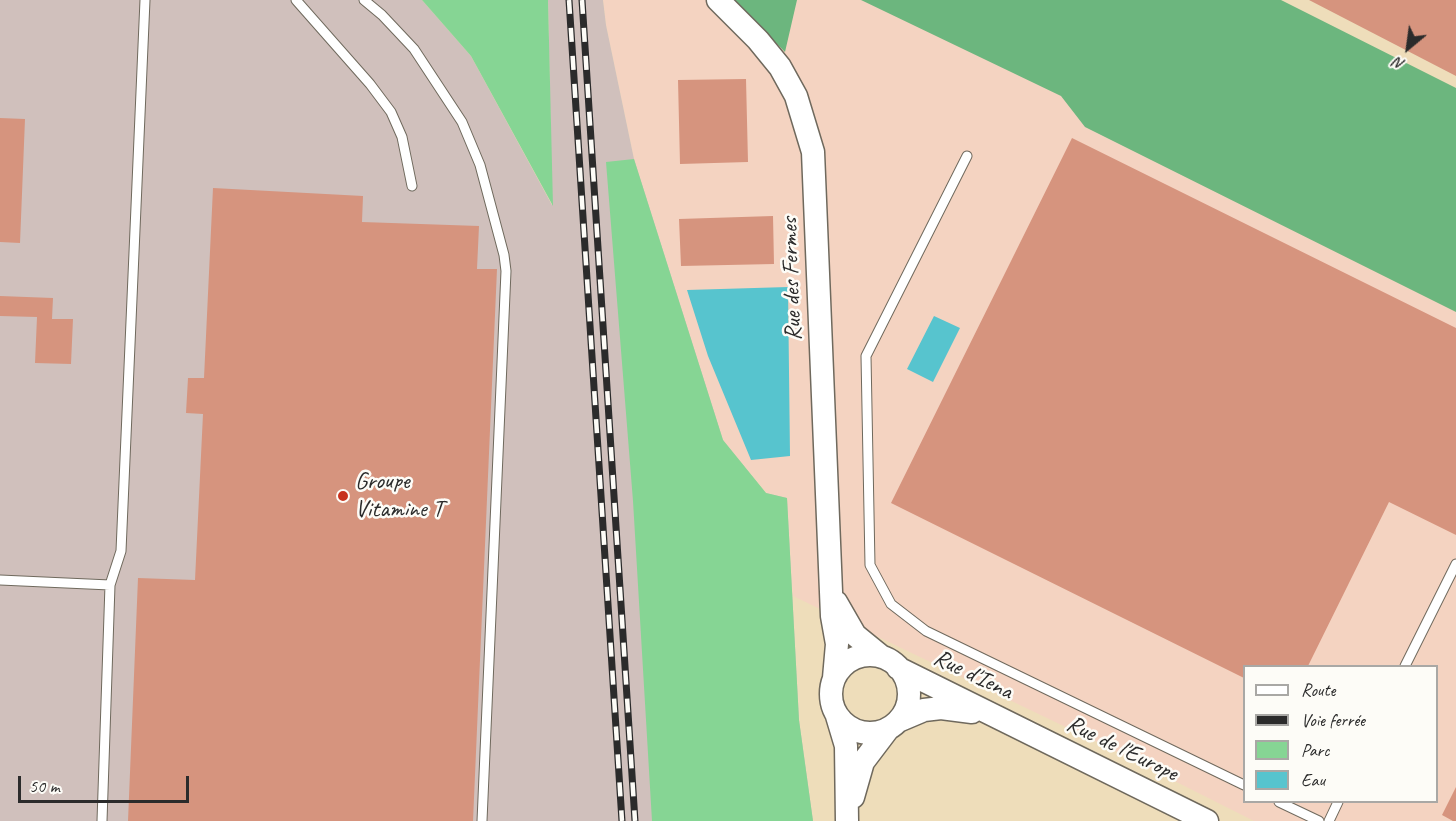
<!DOCTYPE html>
<html>
<head>
<meta charset="utf-8">
<style>
  body { margin:0 }
  #map { position:relative; width:1456px; height:821px; overflow:hidden; background:#eeddba; font-family:Caveat,sans-serif }
  canvas { display:block }
  .legend { position:absolute; left:1243px; top:665px; width:195px; height:138px; box-sizing:border-box; background:#fdfcf7; border:2px solid #a9a8a5; margin:0; padding:8px 10px; list-style:none; font-size:18px; color:#2b2b2b }
  .legend li { display:flex; align-items:center; gap:12px; height:30px }
  .legend b { width:30px; border:2px solid #a9a8a5 }
  .north { position:absolute; left:1378px; top:18px; width:60px; height:60px; -webkit-text-stroke:4px #fdfcf7; paint-order:stroke; rotate:209deg; font-size:16px; font-weight:700; line-height:24px; text-align:center; color:#2b2b2b }
  .north::after { content:''; display:block; margin:auto; width:21px; height:27px; background:#2b2b2b; clip-path:polygon(50% 0,100% 100%,50% 72%,0 100%) }
  .scale { position:absolute; left:18px; top:776px; width:171px; height:27px; box-sizing:border-box; border:3px solid #2b2b2b; border-top:0; padding-left:8px; font-size:18px; line-height:21px; white-space:nowrap; color:#2b2b2b; -webkit-text-stroke:4px #fdfcf7; paint-order:stroke }
</style>
</head>
<body>
<div id="map">
<canvas width="1456" height="821"></canvas>
<ul class="legend">
<li><b style="height:8px;background:#fff"></b>Route</li>
<li><b style="height:8px;background:#2b2b2b"></b>Voie ferrée</li>
<li><b style="height:16px;background:#86d594"></b>Parc</li>
<li><b style="height:16px;background:#57c4ce"></b>Eau</li>
</ul>
<div class="north">N</div>
<div class="scale">50 m</div>
</div>
<script>
const g = document.querySelector('canvas').getContext('2d');
g.lineJoin = 'round';
function paint(path, color) { g.fillStyle = color; g.fill(path, 'evenodd'); }
const poly = rows => new Path2D(rows.map(r => 'M' + r).join(''));
function strokePath(path, color, width, dash) { g.strokeStyle = color; g.lineWidth = width; g.lineCap = dash ? 'butt' : 'round'; g.setLineDash(dash || []); g.stroke(path); }
function drawText(font, color, halo, rows, align = 'center') {
  g.font = font + ' Caveat,sans-serif'; g.lineWidth = 5; g.setLineDash([]); g.textBaseline = 'middle'; g.strokeStyle = halo; g.fillStyle = color; for (const [text, x, y, turn = 0] of rows) {
    g.save(); g.translate(x, y); g.rotate((+turn || 0) * Math.PI / 180); g.textAlign = isNaN(turn) ? turn : align; if (halo) g.strokeText(text, 0, 0); g.fillText(text, 0, 0); g.restore();
  }
}
paint(poly([
  [603,0,1126,0,1456,168,1456,821,1254,821,1101,744,793,596,787,498,767,493,723,440,634,159,606,25],
  [1244,666,1436,666,1436,802,1244,802]
]), '#f4d3c1');
paint(poly([
  [0,0,422,0,471,56,552,205,548,0,603,0,606,25,634,159,723,440,766,493,787,498,799,720,813,821,0,821]
]), '#d0c0bc');
paint(poly([
  [422,0,548,0,553,206,471,56],
  [634,159,723,440,766,493,787,498,799,720,813,821,652,821,633,501,606,162]
]), '#86d594');
paint(poly([
  [733,0,797,0,785,52],
  [861,0,1281,0,1456,88,1456,312,1085,127,1061,96]
]), '#6cb67e');
paint(poly([
  [788,287,790,456,751,460,708,356,687,290],
  [934,316,960,328,933,382,907,369]
]), '#57c4ce');
paint(poly([
  [1309,0,1456,0,1456,76],
  [746,79,748,162,680,164,678,80],
  [0,118,25,119,20,243,0,242],
  [1072,138,1456,328,1456,535,1389,502,1308,666,1244,666,1244,678,891,503],
  [213,188,363,196,362,222,479,226,477,269,497,269,473,821,128,821,138,578,195,580,203,414,186,413,188,378,204,378],
  [773,216,774,264,681,266,679,219],
  [0,296,53,298,52,319,73,319,71,364,35,363,37,317,0,316],
  [1456,787,1456,821,1453,821,1442,815]
]), '#d6947e');
const service = poly([
  [296,0,370,84,391,112,402,137,412,186],
  [364,0,382,15,414,49,462,122,480,165,504,255,506,271,482,821],
  [967,156,866,356,870,565,891,604,926,631,1244,785],
  [0,580,110,585],
  [1405,666,1456,564],
  [1279,802,1319,821],
  [102,821,110,585,121,551,145,0],
  [1329,821,1338,802]
]);
const tertiary = poly([
  [718,0,758,40,780,67,796,96,813,152,832,616,837,644,834,678],
  [836,602,855,635,882,657],
  '831 694a39 39 0 1 1 78 0a39 39 0 1 1-78 0Z',
  [898,668,1207,821],
  [837,716,846,746,847,821],
  [898,721,924,710,941,708,972,712],
  [853,797,863,762,888,729]
]);
strokePath(service, '#6f695d', 11);
strokePath(tertiary, '#6f695d', 25);
strokePath(service, '#fff', 9);
strokePath(tertiary, '#fff', 22);
const rail = poly([
  [569,0,622,821],
  [582,0,635,821]
]);
strokePath(rail, '#2b2b2b', 7);
strokePath(rail, '#fdfcf7', 4.5, [14]);
for (const [x, y, r, color] of [
  [343,496,6,"#c8321e"]
]) { const dot = new Path2D(); dot.arc(x, y, r, 0, 2 * Math.PI); g.fillStyle = color; g.fill(dot); strokePath(dot, '#fdfcf7', 2); }
drawText('24px', '#2b2b2b', '#fdfcf7', [
  ["Rue des Fermes",792,279,-92],
  ["Rue d'Iena",973,675,26],
  ["Rue de l'Europe",1122,749,26]
]);
drawText('24px', '#2b2b2b', '#fdfcf7', [
  ["Groupe",355,482],
  ["Vitamine T",355,510]
], 'left');
</script>
</body>
</html>
